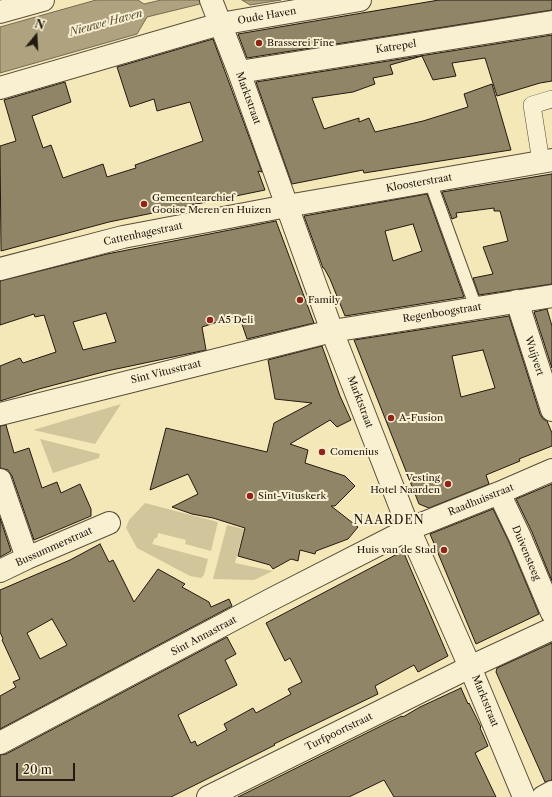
<!DOCTYPE html>
<html>
<head>
<meta charset="utf-8">
<style>
  body { margin:0 }
  #map { position:relative; width:552px; height:797px; overflow:hidden; background:#f5e8b8; font-family:"Libre Caslon Text",serif }
  canvas { display:block }
  .north { position:absolute; left:16px; top:16px; width:40px; height:40px; -webkit-text-stroke:3px #f8f0d1; paint-order:stroke; rotate:18deg; font-size:11px; font-weight:700; line-height:16px; text-align:center; color:#231910 }
  .north::after { content:''; display:block; margin:auto; width:14px; height:18px; background:#231910; clip-path:polygon(50% 0,100% 100%,50% 72%,0 100%) }
  .scale { position:absolute; left:16px; top:763px; width:59px; height:18px; box-sizing:border-box; border:2px solid #231910; border-top:0; padding-left:5px; font-size:12px; line-height:14px; white-space:nowrap; color:#231910; -webkit-text-stroke:3px #f8f0d1; paint-order:stroke }
</style>
</head>
<body>
<div id="map">
<canvas width="552" height="797"></canvas>
<div class="north">N</div>
<div class="scale">20 m</div>
</div>
<script>
const g = document.querySelector('canvas').getContext('2d');
g.lineJoin = 'round';
function paint(path, color) { g.fillStyle = color; g.fill(path, 'evenodd'); }
const poly = rows => new Path2D(rows.map(r => 'M' + r).join(''));
function strokePath(path, color, width, dash) { g.strokeStyle = color; g.lineWidth = width; g.lineCap = dash ? 'butt' : 'round'; g.setLineDash(dash || []); g.stroke(path); }
function drawText(font, color, halo, rows, align = 'center') {
  g.font = font + ' "Libre Caslon Text",serif'; g.lineWidth = 4; g.setLineDash([]); g.textBaseline = 'middle'; g.strokeStyle = halo; g.fillStyle = color; for (const [text, x, y, turn = 0] of rows) {
    g.save(); g.translate(x, y); g.rotate((+turn || 0) * Math.PI / 180); g.textAlign = isNaN(turn) ? turn : align; if (halo) g.strokeText(text, 0, 0); g.fillText(text, 0, 0); g.restore();
  }
}
paint(poly([
  [121,404,95,444,33,430],
  [40,439,100,454,99,458,53,473],
  [145,503,218,522,211,551,185,544,186,540,158,533,157,538,155,538,152,544,208,559,204,575,201,578,190,576,137,548,126,528,129,520],
  [227,525,244,529,235,563,273,571,254,580,213,579]
]), '#d1c59b');
const water = poly([
  [96,0,138,0,144,4,161,0,199,0,200,4,147,17,137,34,0,73,0,27,96,0],
  [242,0,281,0,250,5,242,0]
]);
paint(water, '#aea27f');
strokePath(water, '#766b53', 1);
const building = poly([
  [439,0,552,0,552,10,247,58,238,34,439,0],
  [552,35,552,81,540,83,497,96,485,58,452,63,456,76,433,80,422,56,390,65,393,74,373,78,375,84,353,92,312,98,324,129,359,118,359,122,369,118,375,132,423,121,468,107,464,94,492,84,511,150,491,153,364,173,363,170,292,184,256,82,552,35],
  [213,39,262,172,258,171,265,190,109,222,1,251,0,146,16,141,4,100,65,82,71,102,32,116,43,148,51,145,63,178,103,164,107,177,136,168,135,165,203,141,190,102,157,111,154,99,130,107,117,67,213,39],
  [552,174,552,284,479,295,473,278,493,274,483,247,508,241,500,211,494,211,494,208,456,213,457,217,452,219,442,192,552,174],
  [427,194,464,297,345,316,330,279,324,268,323,268,304,216,427,194],
  [413,224,422,251,393,261,385,231,413,224],
  [276,221,314,323,247,339,239,315,202,327,206,350,107,371,39,389,0,401,0,366,20,358,23,363,56,352,44,315,35,317,34,314,0,325,0,281,107,254,276,221],
  [106,313,116,342,83,350,73,322,106,313],
  [547,309,552,326,552,368,534,312,547,309],
  [509,316,540,414,543,419,547,421,552,433,552,446,519,459,520,461,486,475,489,484,429,508,419,504,354,340,509,316],
  [483,350,495,388,461,397,452,356,483,350],
  [322,346,340,396,351,420,337,427,330,420,290,444,308,450,305,463,345,476,355,486,335,506,331,506,358,527,348,539,316,551,315,554,300,550,298,561,291,559,273,569,270,565,238,556,245,528,213,518,192,514,172,507,198,494,188,474,150,490,166,428,267,452,274,423,312,403,275,399,268,360,322,346],
  [6,425,14,453,29,448,42,488,57,482,61,493,80,484,91,509,91,516,34,540,12,476,8,470,0,468,0,426,6,425],
  [552,484,552,581,532,532,516,499,552,484],
  [493,509,509,542,539,614,476,644,430,534,493,509],
  [0,518,11,551,0,557,0,518],
  [100,544,109,562,113,560,134,602,158,569,185,584,182,587,209,602,211,607,229,599,232,606,0,729,0,696,16,687,13,682,20,679,2,640,3,639,0,632,0,590,70,560,100,544],
  [52,619,67,645,40,659,27,633,52,619],
  [403,551,448,656,418,672,414,665,375,686,378,694,274,744,275,745,171,797,0,797,0,755,6,754,227,637,236,654,225,660,237,685,178,715,191,743,195,741,197,746,227,730,224,724,253,708,256,713,291,694,288,689,302,682,290,658,285,661,266,623,403,551],
  [552,643,552,780,545,782,496,672,497,668,552,643],
  [461,688,468,704,469,703,481,727,480,728,488,746,475,753,496,797,394,797,384,780,349,797,238,797,389,722,402,716,403,717,420,707,461,688]
]);
paint(building, '#908567');
strokePath(building, '#231910', 1);
const service = poly([
  [430,181,476,308]
]);
const pedestrian = poly([
  [541,162,532,105,552,99]
]);
const minor = poly([
  [211,0,239,72,287,206,552,160],
  [0,12,43,0],
  [239,72,552,22],
  [0,88,220,24,360,0],
  [517,301,552,410],
  [0,414,332,331,552,296],
  [0,480,27,558],
  [499,493,520,537,552,613],
  [0,571,27,558,109,523],
  [0,743,272,599,409,529,499,493,552,470],
  [208,797,470,667,552,629],
  [543,797,552,792]
]);
const tertiary = poly([
  [0,269,123,237,287,206,332,331,409,529,470,667,524,797]
]);
strokePath(service, '#584d3a', 14);
strokePath(pedestrian, '#584d3a', 18);
strokePath(minor, '#584d3a', 24);
strokePath(tertiary, '#584d3a', 24);
strokePath(service, '#f8f0d1', 12);
strokePath(pedestrian, '#f8f0d1', 17);
strokePath(minor, '#f8f0d1', 22);
strokePath(tertiary, '#f8f0d1', 22);
for (const [x, y, r, color] of [
  [259,43,4,"#8f2418"],
  [144,204,4,"#8f2418"],
  [300,300,4,"#8f2418"],
  [210,320,4,"#8f2418"],
  [391,418,4,"#8f2418"],
  [322,452,4,"#8f2418"],
  [448,484,4,"#8f2418"],
  [250,496,4,"#8f2418"],
  [444,550,4,"#8f2418"]
]) { const dot = new Path2D(); dot.arc(x, y, r, 0, 2 * Math.PI); g.fillStyle = color; g.fill(dot); strokePath(dot, '#f8f0d1', 1.5); }
drawText('10px', '#231910', '#f8f0d1', [
  ["Oude Haven",267,16,-10],
  ["Katrepel",396,47,-9],
  ["Marktstraat",248,98,70],
  ["Kloosterstraat",419,183,-10],
  ["Cattenhagestraat",143,234,-12],
  ["Regenboogstraat",442,313,-9],
  ["Wuijvert",534,356,72],
  ["Sint Vitusstraat",166,372,-14],
  ["Marktstraat",360,402,69],
  ["Raadhuisstraat",481,500,-22],
  ["Bussummerstraat",54,547,-24],
  ["Duivensteeg",526,553,67],
  ["Sint Annastraat",204,636,-28],
  ["Marktstraat",485,701,68],
  ["Turfpoortstraat",339,732,-26]
]);
drawText('10px', '#231910', '#f8f0d1', [
  ["Brasserei Fine",267,43],
  ["Gemeentearchief",152,198],
  ["Gooise Meren en Huizen",152,210],
  ["Family",308,300],
  ["A5 Deli",218,320],
  ["A-Fusion",399,418],
  ["Comenius",330,452],
  ["Vesting",440,478,"right"],
  ["Hotel Naarden",440,490,"right"],
  ["Sint-Vituskerk",258,496],
  ["Huis van de Stad",436,550,"right"]
], 'left');
drawText('italic 11px', '#5b503c', '#f8f0d1', [
  ["Nieuwe Haven",106,23,-15]
]);
g.letterSpacing = '1px';
drawText('12px', '#231910', '#f8f0d1', [
  ["NAARDEN",389,521]
]);
g.letterSpacing = '0px';
</script>
</body>
</html>
